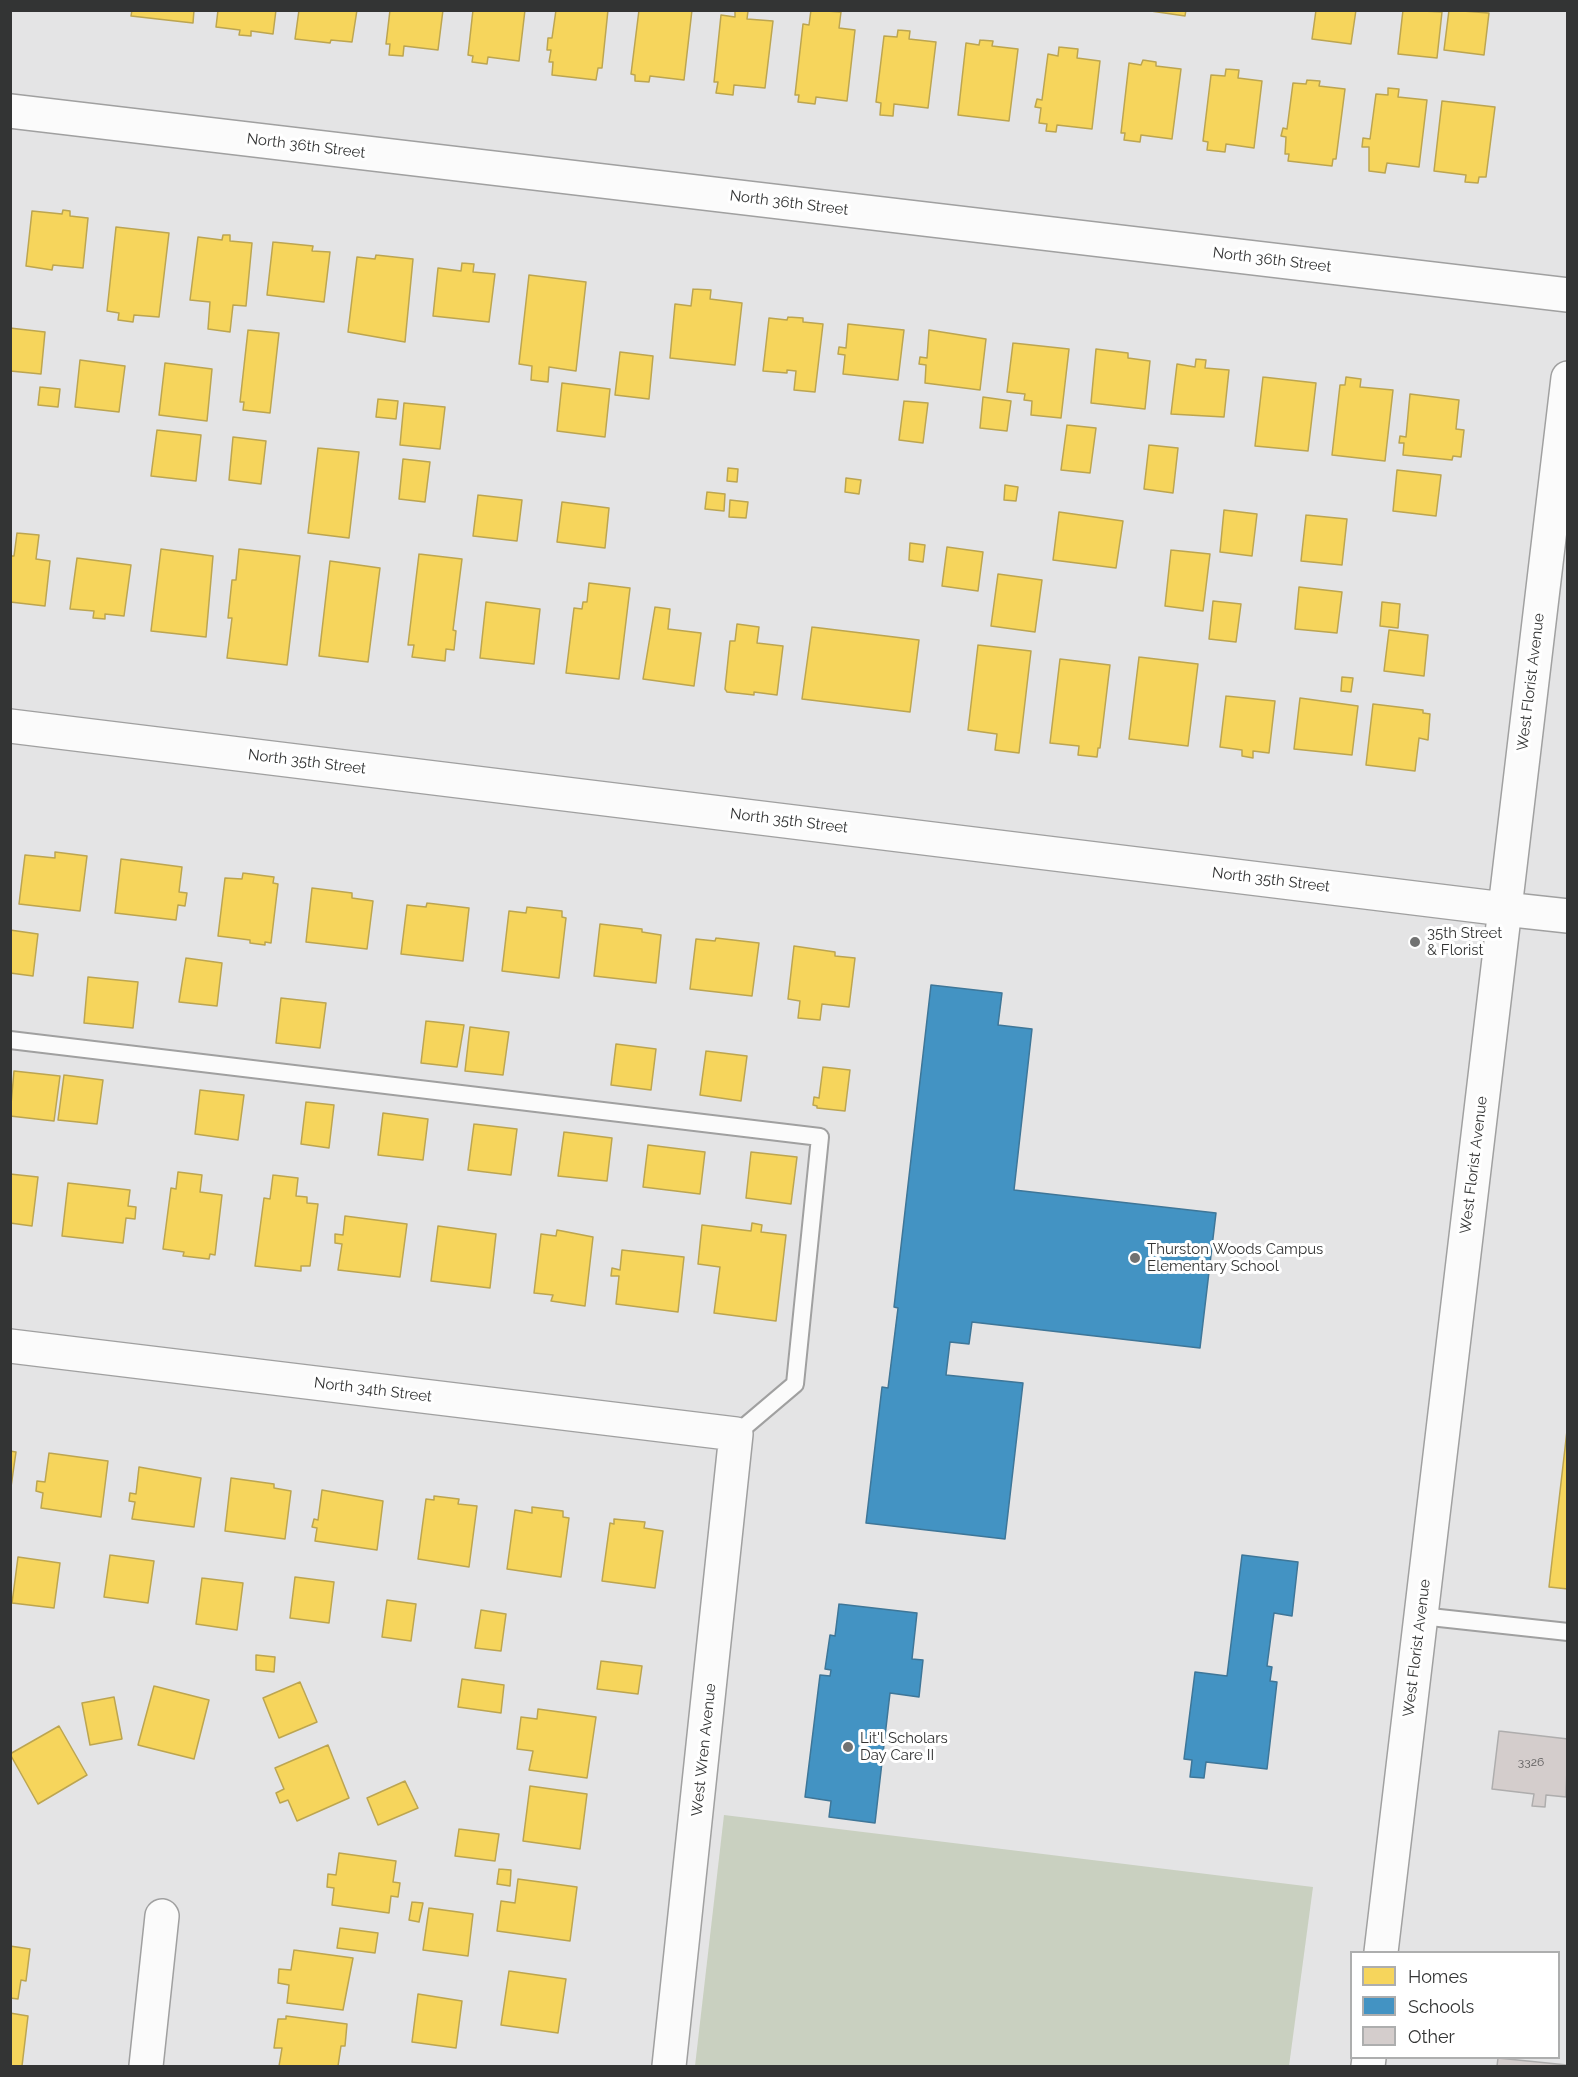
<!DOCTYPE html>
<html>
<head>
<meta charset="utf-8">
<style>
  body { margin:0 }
  #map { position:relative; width:1578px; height:2077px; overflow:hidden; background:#e4e4e5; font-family:Raleway,sans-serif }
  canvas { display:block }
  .frame { position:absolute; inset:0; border:12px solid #333434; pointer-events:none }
  .legend { position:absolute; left:1350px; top:1951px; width:210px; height:108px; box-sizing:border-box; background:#fff; border:2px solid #adaeae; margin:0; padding:8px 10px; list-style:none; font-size:18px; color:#333434 }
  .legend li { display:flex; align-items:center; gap:12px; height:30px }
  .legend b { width:30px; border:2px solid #adaeae }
</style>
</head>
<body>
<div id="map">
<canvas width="1578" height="2077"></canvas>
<div class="frame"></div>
<ul class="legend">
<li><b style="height:16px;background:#f6d55c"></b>Homes</li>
<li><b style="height:16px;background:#4393c3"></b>Schools</li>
<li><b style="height:16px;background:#d4cdcc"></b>Other</li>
</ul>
</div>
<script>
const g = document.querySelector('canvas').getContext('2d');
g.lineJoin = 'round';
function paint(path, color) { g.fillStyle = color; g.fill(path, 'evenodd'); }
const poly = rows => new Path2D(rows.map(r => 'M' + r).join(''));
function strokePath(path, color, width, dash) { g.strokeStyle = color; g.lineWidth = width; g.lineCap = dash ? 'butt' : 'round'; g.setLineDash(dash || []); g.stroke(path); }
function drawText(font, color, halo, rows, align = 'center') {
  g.font = font + ' Raleway,sans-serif'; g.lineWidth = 6; g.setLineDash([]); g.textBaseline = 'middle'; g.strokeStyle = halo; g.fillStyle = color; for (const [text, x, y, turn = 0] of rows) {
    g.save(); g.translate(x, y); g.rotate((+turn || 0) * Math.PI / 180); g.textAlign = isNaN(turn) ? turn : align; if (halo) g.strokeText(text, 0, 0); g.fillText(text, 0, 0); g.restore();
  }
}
paint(poly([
  [724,1815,1313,1887,1289,2066,695,2066]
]), '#c9d0c0');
const homes = poly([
  [132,10,194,10,193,23,131,16,132,10],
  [218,10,276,10,273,34,251,31,251,36,239,35,240,30,216,27,218,10],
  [299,10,357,10,352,42,331,40,330,43,295,39,299,10],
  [390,10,443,10,438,50,404,46,403,56,389,55,390,44,386,44,390,10],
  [473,10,525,10,519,61,488,57,487,64,472,62,473,56,468,55,473,10],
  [556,10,608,10,602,68,598,68,596,80,552,75,553,62,549,62,551,50,547,50,548,38,552,38,556,10],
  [639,10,692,10,684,80,650,76,649,82,635,81,635,75,631,74,639,10],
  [735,10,748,11,747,19,773,21,765,88,734,85,733,95,716,93,718,82,714,82,721,15,735,17,735,10],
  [811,10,841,12,839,28,855,30,847,101,816,97,815,104,798,102,799,95,795,95,803,24,809,25,811,10],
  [1144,10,1186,10,1185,16,1144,10],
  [1316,10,1356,10,1351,44,1312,39,1316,10],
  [1403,10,1442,12,1437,58,1398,54,1403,10],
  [1449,10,1489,13,1484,55,1444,50,1449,10],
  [898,30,910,31,909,39,936,42,928,108,894,104,893,116,880,115,881,103,876,102,884,36,897,37,898,30],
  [980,40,993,41,992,46,1018,49,1009,121,958,115,966,43,979,45,980,40],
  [1059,47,1078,49,1077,58,1100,61,1092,129,1057,125,1056,132,1046,131,1047,124,1039,123,1041,108,1035,107,1037,99,1042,100,1048,54,1058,56,1059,47],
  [1143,60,1156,62,1156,66,1181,69,1172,139,1141,135,1140,142,1124,140,1125,133,1121,133,1129,63,1141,65,1143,60],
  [1226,69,1239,70,1238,78,1262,81,1254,148,1226,144,1225,152,1207,150,1208,142,1203,141,1211,75,1225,76,1226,69],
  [1307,80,1320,81,1319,86,1345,89,1336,159,1333,159,1332,166,1288,161,1289,154,1285,154,1286,137,1281,136,1283,128,1287,129,1293,83,1306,84,1307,80],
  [1388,88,1399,89,1398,97,1427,100,1419,167,1387,163,1385,173,1369,171,1369,147,1362,147,1363,138,1370,139,1376,94,1388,95,1388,88],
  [1442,101,1495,107,1486,177,1479,177,1478,183,1465,182,1466,175,1434,171,1442,101],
  [63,210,70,211,70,216,88,218,83,268,53,265,52,270,26,266,32,211,62,214,63,210],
  [116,227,169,233,159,317,134,315,133,322,118,320,119,313,107,311,116,227],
  [223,235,230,235,230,241,252,243,246,306,233,305,230,332,208,329,210,302,190,300,198,237,222,240,223,235],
  [273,242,313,246,312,251,330,252,324,302,267,295,273,242],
  [376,255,413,259,405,342,348,332,357,257,375,259,376,255],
  [462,263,474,264,473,272,495,274,489,322,433,316,438,268,461,271,462,263],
  [529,275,586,282,576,371,549,367,548,382,531,380,532,366,519,364,529,275],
  [693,289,711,290,710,299,742,303,735,365,670,358,675,304,691,306,693,289],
  [788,317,803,318,803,322,823,324,815,392,794,390,796,371,787,370,787,373,763,371,769,318,787,320,788,317],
  [848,324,904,330,898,380,843,374,845,355,838,354,839,347,846,348,848,324],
  [10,328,45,332,41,374,10,371,10,328],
  [248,330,279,333,270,413,243,410,244,402,240,402,248,330],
  [929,330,986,339,980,390,925,383,926,365,919,364,920,357,927,358,929,330],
  [1013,343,1069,349,1061,418,1031,415,1032,401,1024,400,1025,394,1007,392,1013,343],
  [1096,349,1128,353,1128,358,1150,361,1145,409,1091,403,1096,349],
  [620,352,653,356,649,399,615,395,620,352],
  [1196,359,1206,360,1205,368,1229,370,1224,417,1171,414,1177,364,1195,367,1196,359],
  [80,360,125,366,119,412,75,407,80,360],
  [165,363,212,369,207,421,159,415,165,363],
  [1263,377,1316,383,1308,451,1255,446,1263,377],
  [1346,377,1361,379,1360,387,1393,390,1385,461,1332,455,1340,385,1345,385,1346,377],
  [562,383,610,389,605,437,557,431,562,383],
  [40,387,60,389,58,407,38,405,40,387],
  [1410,394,1459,400,1456,429,1464,430,1461,457,1453,456,1452,460,1403,455,1404,443,1399,443,1400,436,1406,437,1410,394],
  [983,397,1011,401,1007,431,980,428,983,397],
  [378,399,398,401,396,419,376,417,378,399],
  [904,401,928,403,923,443,899,440,904,401],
  [404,403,445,407,440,449,400,445,404,403],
  [1067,425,1096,428,1090,473,1061,470,1067,425],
  [157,430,201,435,196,481,151,476,157,430],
  [233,437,266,441,261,484,229,480,233,437],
  [1149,445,1178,448,1173,493,1144,489,1149,445],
  [318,448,359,452,349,538,308,533,318,448],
  [403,459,430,462,425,502,399,499,403,459],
  [728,468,738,469,737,482,727,481,728,468],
  [1397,470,1441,475,1436,516,1393,511,1397,470],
  [846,478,861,480,859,494,845,492,846,478],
  [1005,485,1018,487,1016,501,1004,500,1005,485],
  [707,492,725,494,724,511,705,509,707,492],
  [478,495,522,500,517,541,473,536,478,495],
  [730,500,748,502,746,518,729,517,730,500],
  [562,502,609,508,605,548,557,542,562,502],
  [1224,510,1257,514,1252,556,1220,552,1224,510],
  [1059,512,1123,521,1116,568,1053,560,1059,512],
  [1306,515,1347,519,1342,565,1301,561,1306,515],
  [17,533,39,535,36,559,50,561,45,606,10,602,10,556,14,556,17,533],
  [910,543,925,545,923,562,909,560,910,543],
  [947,547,983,552,978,591,942,586,947,547],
  [161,549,213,556,206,637,151,631,161,549],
  [239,549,300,556,287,665,227,658,232,618,228,618,232,580,236,580,239,549],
  [1171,550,1210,554,1203,611,1165,606,1171,550],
  [419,554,462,559,453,630,456,631,454,650,446,649,445,661,412,657,414,645,408,645,419,554],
  [77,558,131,565,124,616,105,614,105,619,93,618,94,611,70,609,77,558],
  [330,561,380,568,368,662,319,656,330,561],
  [998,574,1042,580,1035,632,991,626,998,574],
  [589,583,630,588,619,679,566,673,574,608,582,609,583,602,587,602,589,583],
  [1299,587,1342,592,1337,633,1295,629,1299,587],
  [1213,601,1241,604,1236,642,1209,639,1213,601],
  [486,602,540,609,534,664,480,658,486,602],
  [1382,602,1400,604,1398,628,1380,626,1382,602],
  [655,607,670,609,668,629,701,633,694,686,643,679,655,607],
  [737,624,759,627,757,643,783,646,777,695,754,692,754,695,727,692,725,689,730,641,735,641,737,624],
  [812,627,919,640,910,712,802,699,812,627],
  [1389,630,1428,635,1424,676,1384,671,1389,630],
  [978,645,1031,651,1019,753,995,750,997,734,968,730,978,645],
  [1139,657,1198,664,1188,746,1129,739,1139,657],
  [1060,659,1110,665,1100,748,1098,748,1097,757,1078,755,1079,746,1050,743,1060,659],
  [1342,677,1353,678,1351,692,1341,691,1342,677],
  [1226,696,1275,701,1269,753,1253,751,1253,758,1242,756,1242,750,1220,747,1226,696],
  [1300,698,1358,706,1352,755,1294,749,1300,698],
  [1373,704,1423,710,1423,713,1430,714,1428,740,1419,738,1415,771,1366,765,1373,704],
  [55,852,87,856,80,911,19,904,25,855,55,858,55,852],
  [121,859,182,867,179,892,187,893,185,906,178,905,176,920,115,913,121,859],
  [243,873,274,877,273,883,278,884,271,943,265,942,265,945,250,943,250,940,218,936,225,878,242,879,243,873],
  [312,888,352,893,352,898,373,901,367,949,306,942,312,888],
  [427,903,469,908,463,961,401,954,407,905,426,907,427,903],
  [527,907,562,911,562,917,566,918,559,978,502,971,509,911,526,913,527,907],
  [600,924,642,929,642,932,661,935,656,983,594,976,600,924],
  [10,930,38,934,33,976,10,973,10,930],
  [716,938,759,943,752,996,690,989,696,939,715,941,716,938],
  [794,946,835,952,835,956,855,958,849,1007,822,1004,820,1020,798,1018,800,1001,788,999,794,946],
  [186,958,222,963,217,1006,179,1002,186,958],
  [88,977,138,982,133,1028,84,1023,88,977],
  [281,998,326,1003,320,1048,276,1043,281,998],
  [426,1021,464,1025,457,1067,421,1063,426,1021],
  [470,1027,509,1032,503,1075,465,1071,470,1027],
  [616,1044,656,1049,651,1090,611,1085,616,1044],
  [706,1051,747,1056,741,1101,700,1095,706,1051],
  [823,1067,850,1070,845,1111,817,1108,817,1106,813,1105,814,1097,819,1098,823,1067],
  [14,1071,60,1076,54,1121,10,1116,14,1071],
  [64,1075,103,1080,97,1124,58,1120,64,1075],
  [200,1090,244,1095,238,1140,195,1134,200,1090],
  [306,1102,334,1105,329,1148,301,1144,306,1102],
  [383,1113,428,1119,423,1160,378,1155,383,1113],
  [474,1124,517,1129,511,1175,468,1170,474,1124],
  [564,1132,612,1138,607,1181,558,1176,564,1132],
  [648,1145,705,1152,700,1194,643,1187,648,1145],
  [751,1152,797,1157,791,1204,746,1198,751,1152],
  [178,1172,202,1175,200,1192,222,1195,215,1255,210,1254,209,1259,183,1256,184,1252,163,1249,171,1188,176,1189,178,1172],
  [10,1174,38,1177,32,1226,10,1223,10,1174],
  [273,1175,298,1178,296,1196,307,1197,307,1203,318,1204,310,1266,301,1266,301,1271,255,1266,264,1198,270,1199,273,1175],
  [68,1183,130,1190,128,1206,136,1207,135,1219,126,1218,123,1243,62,1236,68,1183],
  [345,1216,407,1224,400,1277,338,1270,342,1244,335,1243,335,1234,343,1235,345,1216],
  [752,1223,762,1225,761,1232,786,1235,776,1321,714,1313,720,1267,698,1264,702,1225,751,1231,752,1223],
  [438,1226,496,1234,490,1288,431,1281,438,1226],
  [557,1230,593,1237,585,1306,551,1301,553,1295,534,1293,541,1234,556,1236,557,1230],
  [622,1250,684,1257,678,1312,616,1304,619,1276,611,1276,612,1268,620,1270,622,1250],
  [1568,1422,1568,1589,1549,1587,1568,1422],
  [10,1451,16,1452,10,1494,10,1451],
  [49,1453,108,1461,101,1517,41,1508,43,1493,36,1491,37,1481,45,1482,49,1453],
  [139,1467,201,1478,194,1527,132,1519,135,1502,129,1501,130,1493,136,1494,139,1467],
  [231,1478,274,1484,274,1488,291,1491,285,1539,225,1531,231,1478],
  [322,1490,383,1501,377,1550,315,1541,317,1528,312,1527,314,1519,318,1520,322,1490],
  [434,1496,459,1499,458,1504,477,1506,469,1567,418,1559,426,1499,434,1500,434,1496],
  [532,1507,563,1511,563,1517,569,1518,561,1577,507,1569,515,1510,532,1513,532,1507],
  [614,1519,645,1522,644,1528,663,1531,655,1588,602,1581,610,1523,614,1524,614,1519],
  [110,1555,154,1561,148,1603,104,1597,110,1555],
  [18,1557,60,1563,54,1608,12,1603,18,1557],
  [295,1577,334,1582,329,1623,290,1618,295,1577],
  [202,1578,243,1583,237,1630,196,1624,202,1578],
  [387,1600,416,1604,411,1641,382,1637,387,1600],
  [481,1610,506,1614,501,1651,475,1648,481,1610],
  [256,1655,275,1657,274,1672,256,1670,256,1655],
  [601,1661,642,1666,638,1694,597,1689,601,1661],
  [462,1679,504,1685,501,1713,458,1707,462,1679],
  [300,1682,317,1722,279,1738,263,1698,300,1682],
  [154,1686,209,1700,194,1759,138,1745,154,1686],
  [114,1697,122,1739,90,1745,82,1703,114,1697],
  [538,1709,596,1717,587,1778,529,1770,533,1751,517,1749,521,1717,537,1719,538,1709],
  [59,1726,87,1775,38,1804,10,1754,59,1726],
  [328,1745,349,1798,297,1821,288,1800,280,1803,276,1793,284,1789,275,1768,328,1745],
  [405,1781,418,1808,378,1825,367,1798,405,1781],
  [530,1786,587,1794,580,1849,523,1841,530,1786],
  [459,1829,499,1834,495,1861,455,1856,459,1829],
  [339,1853,396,1861,393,1882,400,1883,398,1897,391,1896,389,1913,332,1905,334,1888,327,1887,328,1874,336,1875,339,1853],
  [499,1869,511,1870,510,1886,497,1884,499,1869],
  [518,1879,577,1887,570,1941,497,1931,501,1901,515,1903,518,1879],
  [412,1902,423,1903,419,1922,409,1920,412,1902],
  [429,1908,473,1914,468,1956,423,1950,429,1908],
  [340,1928,378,1933,375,1953,337,1948,340,1928],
  [10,1946,30,1949,26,1981,21,1980,18,1999,10,1998,10,1946],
  [294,1950,353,1958,343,2010,287,2003,289,1985,278,1983,279,1969,291,1970,294,1950],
  [509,1971,566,1979,558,2033,501,2025,509,1971],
  [418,1994,462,2001,456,2048,412,2042,418,1994],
  [10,2013,28,2016,22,2066,10,2066,10,2013],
  [286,2016,347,2024,345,2046,341,2046,338,2066,279,2066,282,2048,274,2048,278,2019,286,2019,286,2016]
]);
paint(homes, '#f6d55c');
strokePath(homes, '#bca550', 1.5);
const schools = poly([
  [931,985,1002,993,998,1025,1032,1029,1014,1190,1216,1213,1200,1348,972,1322,969,1344,950,1342,946,1375,1023,1383,1005,1539,866,1523,882,1387,888,1388,898,1308,894,1307,931,985],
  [1242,1555,1298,1562,1292,1616,1274,1613,1267,1666,1272,1667,1270,1681,1277,1682,1267,1769,1206,1762,1204,1778,1190,1777,1192,1760,1184,1759,1195,1672,1227,1676,1242,1555],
  [839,1604,917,1613,912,1659,923,1660,919,1697,890,1693,875,1823,829,1817,831,1801,805,1797,820,1675,830,1676,831,1670,825,1669,830,1635,835,1636,839,1604]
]);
paint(schools, '#4393c3');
strokePath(schools, '#3e7698', 1.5);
const building = poly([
  [1499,1731,1568,1739,1566,1797,1546,1795,1545,1807,1532,1806,1534,1794,1492,1789,1499,1731],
  [1498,2058,1567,2065,1567,2066,1497,2066,1498,2058]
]);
paint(building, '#d4cdcc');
strokePath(building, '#aeadad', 1.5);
const service = poly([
  [10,1040,820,1137,795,1384,736,1434],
  [1421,1616,1568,1632]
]);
const minor = poly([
  [10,111,1568,295],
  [1504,909,1568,916],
  [10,1346,736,1434,669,2066],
  [146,2066,162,1916]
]);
const tertiary = poly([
  [10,726,1504,909],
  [1381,1952,1568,378],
  [1368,2066,1369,2058]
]);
strokePath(service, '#a0a0a0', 20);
strokePath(minor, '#a0a0a0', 36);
strokePath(tertiary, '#a0a0a0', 36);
strokePath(service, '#fbfbfb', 16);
strokePath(minor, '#fbfbfb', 33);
strokePath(tertiary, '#fbfbfb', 33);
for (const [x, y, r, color] of [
  [1415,942,6,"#717272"],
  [1135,1258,6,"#717272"],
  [848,1747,6,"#717272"]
]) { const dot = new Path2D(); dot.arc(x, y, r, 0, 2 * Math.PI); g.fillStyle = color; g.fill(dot); strokePath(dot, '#fff', 2); }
drawText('12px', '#5b5a5a', null, [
  ["3326",1531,1762]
]);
drawText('15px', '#333434', '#fff', [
  ["North 36th Street",306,146,7],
  ["North 36th Street",789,203,7],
  ["North 36th Street",1272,260,7],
  ["West Florist Avenue",1531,682,-83],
  ["North 35th Street",307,762,7],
  ["North 35th Street",789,821,7],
  ["North 35th Street",1271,880,7],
  ["West Florist Avenue",1474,1165,-83],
  ["North 34th Street",373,1390,7],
  ["West Florist Avenue",1417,1648,-83],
  ["West Wren Avenue",704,1750,-84]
]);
drawText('15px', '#333434', '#fff', [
  ["35th Street",1427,933],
  ["& Florist",1427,950],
  ["Thurston Woods Campus",1147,1249],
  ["Elementary School",1147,1266],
  ["Lit'l Scholars",860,1738],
  ["Day Care II",860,1755]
], 'left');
</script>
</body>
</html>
